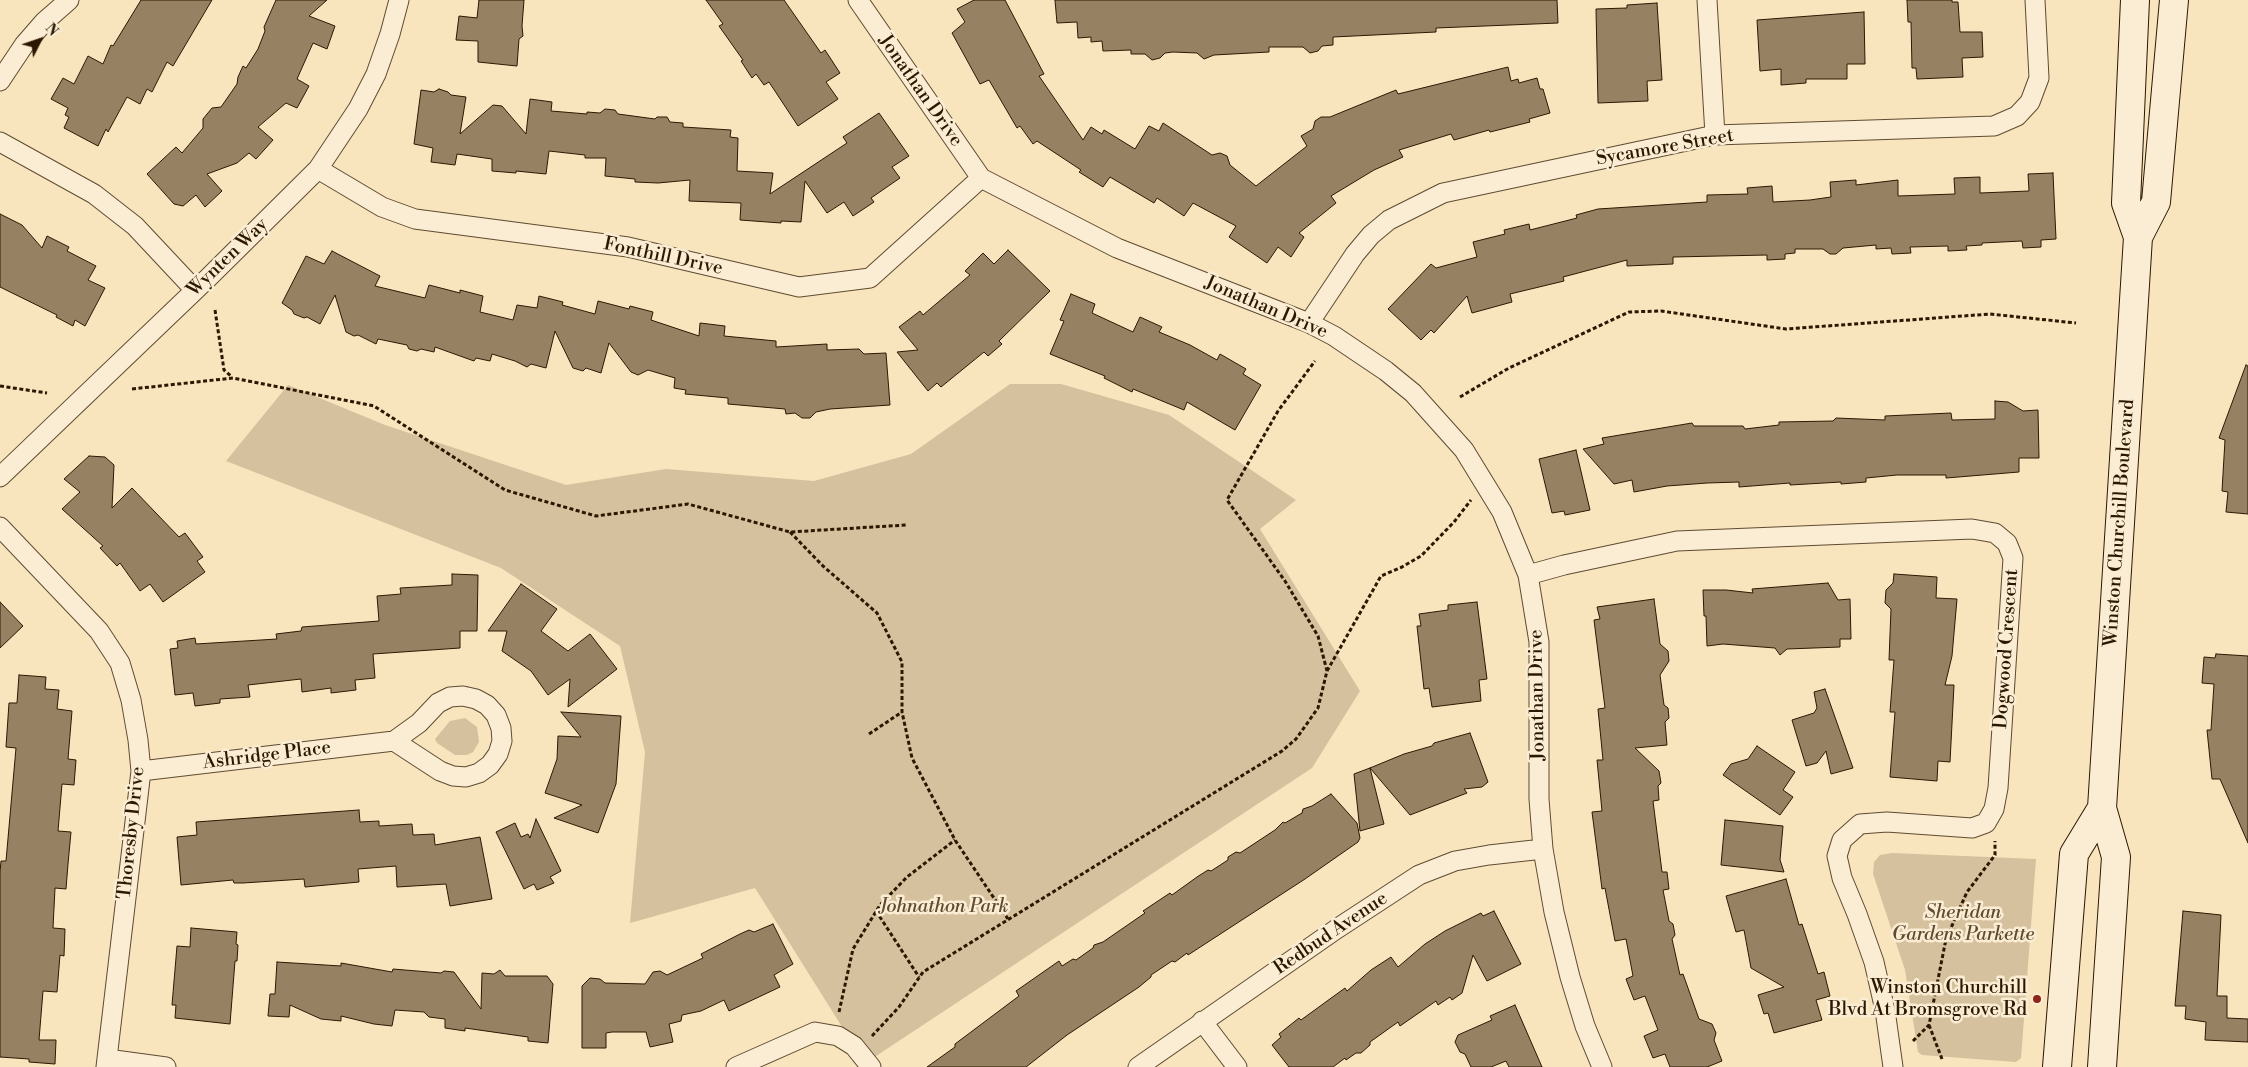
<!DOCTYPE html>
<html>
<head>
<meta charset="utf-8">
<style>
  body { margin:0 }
  #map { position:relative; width:2248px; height:1067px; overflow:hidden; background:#f8e4bd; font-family:"Libre Bodoni",serif }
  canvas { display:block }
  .north { position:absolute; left:15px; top:15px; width:50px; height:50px; -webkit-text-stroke:4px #faedd4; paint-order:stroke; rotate:49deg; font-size:14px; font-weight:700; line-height:20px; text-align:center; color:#2c1801 }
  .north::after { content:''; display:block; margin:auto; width:18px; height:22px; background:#2c1801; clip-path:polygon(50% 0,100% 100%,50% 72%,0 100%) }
</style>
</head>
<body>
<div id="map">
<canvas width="2248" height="1067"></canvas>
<div class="north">N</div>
</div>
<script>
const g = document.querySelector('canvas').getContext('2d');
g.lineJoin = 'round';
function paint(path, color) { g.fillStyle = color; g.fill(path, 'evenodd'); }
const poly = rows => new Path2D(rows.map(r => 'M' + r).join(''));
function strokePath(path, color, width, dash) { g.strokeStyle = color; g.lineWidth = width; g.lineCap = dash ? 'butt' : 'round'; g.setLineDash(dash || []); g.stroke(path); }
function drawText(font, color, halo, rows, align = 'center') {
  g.font = font + ' "Libre Bodoni",serif'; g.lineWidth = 5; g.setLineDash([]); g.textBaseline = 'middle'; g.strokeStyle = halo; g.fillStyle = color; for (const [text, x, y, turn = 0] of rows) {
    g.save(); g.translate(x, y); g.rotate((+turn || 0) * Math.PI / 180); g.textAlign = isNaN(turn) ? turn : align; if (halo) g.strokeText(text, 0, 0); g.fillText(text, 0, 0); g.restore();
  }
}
paint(poly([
  [1010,384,1061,384,1169,415,1296,500,1260,529,1360,691,1312,768,867,1062,854,1046,755,888,630,923,645,752,620,646,501,568,226,461,288,385,385,425,566,485,666,469,814,481,911,454],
  [465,718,477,727,479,742,473,752,467,755,455,755,437,743,435,739,450,721],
  [1892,853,2036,859,2021,1058,2016,1062,1922,1055,1918,1052,1905,970,1873,874,1874,862,1880,855]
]), '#d5c19d');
const building = poly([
  [141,0,212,0,173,66,167,62,152,92,147,89,140,104,127,97,108,132,106,129,98,146,64,128,69,117,65,115,68,108,51,99,63,78,74,84,88,56,103,64,111,45,113,46,141,0],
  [276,0,327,0,309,16,335,26,327,49,313,43,297,79,309,86,297,108,286,103,258,127,273,140,256,159,249,153,237,163,207,174,222,191,205,207,196,195,183,206,174,204,147,174,176,147,182,153,203,128,203,119,212,108,221,107,237,84,238,77,243,66,246,68,258,49,265,31,264,27,276,0],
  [479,0,524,0,522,26,523,36,519,39,517,66,478,62,478,41,456,40,459,16,477,18,479,0],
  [706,0,784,0,821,53,825,50,840,73,826,82,838,99,798,126,769,82,764,85,756,74,752,78,741,61,743,60,719,26,723,24,706,0],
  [974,0,1005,0,1044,74,1039,76,1083,140,1091,127,1102,134,1104,130,1135,149,1149,126,1159,131,1163,123,1212,155,1220,153,1227,156,1230,165,1256,186,1307,146,1301,136,1313,129,1315,121,1321,117,1330,117,1396,90,1398,94,1508,67,1511,81,1518,79,1519,83,1537,78,1540,89,1543,89,1550,113,1529,119,1530,122,1490,132,1489,130,1454,140,1451,134,1399,150,1403,157,1374,170,1331,196,1336,203,1299,233,1304,237,1291,257,1278,247,1267,263,1229,237,1236,226,1193,203,1184,216,1157,198,1154,203,1110,177,1103,187,1079,172,1081,170,1037,141,1033,144,1020,126,1017,128,989,80,980,84,952,33,965,22,957,9,974,0],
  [1055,0,1557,0,1558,23,1436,28,1436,32,1333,37,1333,45,1322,46,1318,51,1310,53,1303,47,1269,47,1269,52,1214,55,1204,59,1197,53,1173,52,1165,53,1160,58,1152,60,1145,54,1131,54,1131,50,1103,51,1102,41,1091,42,1091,37,1078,38,1077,22,1057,23,1055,0],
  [1907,0,1952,0,1952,2,1958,2,1960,32,1982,32,1983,57,1962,58,1963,77,1917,79,1916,68,1912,68,1911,22,1908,22,1907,0],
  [1657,3,1662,80,1647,81,1648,101,1598,103,1596,9,1627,8,1627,5,1657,3],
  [1864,12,1865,64,1847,64,1847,79,1806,79,1806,83,1781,85,1781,69,1760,71,1757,20,1864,12],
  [439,89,448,92,451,95,466,97,460,134,493,105,502,106,526,134,530,99,552,102,551,111,587,114,587,112,600,113,605,109,615,110,618,114,655,119,657,117,667,117,670,122,683,123,683,127,731,130,730,137,738,138,737,171,773,173,770,194,847,143,843,137,879,113,909,156,892,167,900,178,871,198,874,202,853,216,844,202,827,213,805,181,801,222,781,221,781,223,740,220,741,203,689,201,690,180,658,183,635,182,635,179,605,176,606,158,585,158,585,155,549,151,546,174,516,171,516,173,492,171,492,159,457,154,455,165,431,162,433,148,414,144,421,90,434,92,439,89],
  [2053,173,2056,239,2041,240,2041,247,2023,248,2022,241,1982,243,1982,245,1966,246,1967,250,1948,251,1948,246,1910,247,1911,253,1892,254,1891,248,1876,249,1876,245,1843,248,1836,254,1830,254,1823,249,1795,249,1795,253,1785,254,1785,259,1767,260,1767,255,1673,257,1673,264,1627,266,1627,260,1563,277,1564,281,1510,294,1512,302,1472,313,1467,296,1434,333,1431,330,1421,340,1388,309,1431,264,1436,268,1477,257,1473,242,1505,234,1504,230,1529,224,1530,230,1577,218,1576,215,1598,209,1707,202,1707,195,1748,194,1747,188,1772,186,1773,202,1810,200,1831,197,1830,182,1856,180,1856,185,1898,180,1898,196,1955,194,1954,178,1980,177,1980,193,2029,191,2028,174,2053,173],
  [0,214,22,225,42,248,47,236,69,247,67,251,96,266,88,280,105,288,85,326,75,320,73,326,56,317,57,315,0,287,0,214],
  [1008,250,1050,291,999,341,1002,344,988,356,984,352,941,387,937,383,928,391,897,352,918,350,899,327,920,311,923,315,970,275,965,271,983,253,994,264,1008,250],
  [332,251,380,276,375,286,425,298,429,285,460,293,460,290,483,296,480,312,513,320,517,305,537,308,539,296,563,302,562,305,595,314,598,301,629,309,630,306,653,312,651,320,699,336,700,323,725,326,724,336,776,341,776,347,827,344,827,350,859,349,864,354,886,353,890,405,830,409,816,412,810,418,802,418,795,413,786,414,785,409,728,404,728,398,685,394,686,390,674,388,675,378,648,370,638,375,631,372,609,343,601,373,586,368,583,371,573,368,555,331,546,368,531,364,527,367,515,361,492,354,490,361,476,358,474,361,435,347,434,352,421,349,417,351,409,349,407,345,378,339,376,344,358,335,354,336,346,332,335,295,320,324,307,317,304,318,294,314,292,310,282,303,306,256,324,264,332,251],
  [1071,294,1095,304,1092,313,1133,332,1140,317,1162,327,1159,332,1190,345,1217,360,1220,354,1246,369,1243,374,1261,385,1235,430,1187,402,1184,410,1133,389,1132,392,1104,378,1105,376,1050,354,1064,321,1060,320,1071,294],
  [2246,365,2248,366,2248,514,2226,512,2228,492,2222,491,2225,440,2219,438,2246,365],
  [1995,401,2008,402,2023,411,2038,410,2039,458,2019,458,2019,472,1946,478,1946,475,1897,475,1866,478,1866,482,1841,484,1841,482,1790,485,1790,483,1739,487,1739,482,1707,483,1667,486,1634,492,1632,480,1614,484,1583,449,1604,444,1602,438,1692,423,1694,426,1743,426,1745,429,1779,425,1779,422,1833,421,1836,418,1885,420,1885,416,1951,413,1952,420,1995,419,1995,401],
  [1576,450,1590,510,1565,515,1564,511,1552,513,1539,459,1576,450],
  [89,456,105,457,114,465,112,508,132,488,179,537,185,533,203,557,197,561,205,572,163,602,150,584,140,591,120,563,117,566,100,548,103,546,62,509,80,492,64,479,89,456],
  [452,574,478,575,477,631,460,631,460,648,373,654,375,678,355,680,356,690,331,693,331,688,302,692,301,679,248,685,250,697,220,699,220,703,195,706,193,693,175,695,170,649,178,648,177,641,195,638,196,644,277,639,276,634,301,631,302,627,379,621,377,596,401,594,400,588,452,585,452,574],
  [1894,574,1937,577,1936,598,1957,599,1952,656,1945,685,1954,685,1950,762,1938,761,1937,781,1890,777,1895,712,1890,712,1894,660,1889,660,1891,609,1885,603,1886,590,1893,583,1894,574],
  [1828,583,1838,600,1850,599,1851,639,1840,639,1840,647,1787,649,1780,655,1775,648,1723,644,1707,646,1706,616,1704,616,1703,590,1726,590,1753,593,1752,589,1828,583],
  [521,584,557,609,541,631,568,651,590,634,617,669,568,707,570,679,548,695,531,671,502,651,507,631,488,631,521,584],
  [1654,599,1660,644,1668,651,1669,661,1660,675,1664,705,1668,708,1669,718,1665,722,1667,745,1635,748,1659,771,1661,783,1658,786,1659,800,1653,801,1662,872,1667,872,1669,889,1663,890,1669,921,1673,924,1675,935,1672,939,1680,975,1683,974,1699,1019,1712,1024,1716,1033,1714,1040,1722,1061,1707,1067,1670,1067,1665,1054,1653,1058,1644,1036,1658,1030,1645,996,1634,1000,1626,979,1633,976,1626,939,1615,941,1605,888,1602,889,1592,812,1602,811,1597,760,1603,760,1598,709,1605,708,1594,620,1600,619,1597,607,1654,599],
  [0,602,23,626,0,648,0,602],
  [1477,602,1487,679,1479,680,1481,701,1432,707,1429,688,1424,689,1417,626,1421,626,1419,614,1448,610,1448,605,1477,602],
  [2216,654,2248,656,2248,843,2220,779,2212,779,2207,730,2211,730,2214,684,2202,683,2204,657,2215,658,2216,654],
  [19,675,46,677,45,689,59,690,57,709,72,711,68,759,76,760,74,785,62,784,58,831,71,832,68,864,66,889,55,888,53,928,65,929,64,956,60,955,57,992,43,991,39,1040,56,1040,55,1064,29,1062,29,1059,0,1057,0,872,1,861,6,861,16,748,6,747,9,703,17,703,19,675],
  [1825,689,1853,768,1831,774,1826,751,1817,763,1806,766,1792,720,1814,713,1817,708,1814,692,1825,689],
  [561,712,621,716,616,784,598,833,554,818,582,805,545,793,557,759,558,736,581,737,561,712],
  [1470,733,1488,782,1482,787,1464,789,1467,793,1410,815,1370,768,1404,754,1432,746,1434,743,1470,733],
  [1757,746,1795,772,1783,790,1793,797,1780,815,1723,775,1731,764,1748,759,1757,746],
  [1370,768,1384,824,1360,831,1354,774,1370,768],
  [1331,794,1357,823,1360,838,1358,842,1305,879,1188,955,1187,953,1175,962,1172,961,1151,975,1151,977,1139,987,1067,1035,1026,1067,927,1067,955,1047,955,1044,1019,996,1016,991,1059,961,1062,966,1073,959,1076,960,1093,948,1094,945,1103,942,1145,913,1143,911,1170,893,1172,895,1197,877,1208,870,1211,871,1228,860,1228,857,1236,852,1240,853,1275,830,1283,822,1285,823,1302,813,1303,809,1312,806,1331,794],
  [359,810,360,822,379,821,379,826,412,824,413,835,434,834,435,845,480,837,492,899,450,906,446,884,397,887,396,866,358,869,359,882,305,887,304,879,243,883,234,883,233,880,181,885,177,837,197,835,196,822,359,810],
  [536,819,561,871,550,877,554,883,537,890,534,884,524,889,496,832,515,823,521,837,528,834,530,838,536,819],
  [1725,820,1783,826,1780,860,1784,872,1721,865,1725,820],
  [1786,879,1799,925,1802,924,1818,974,1824,972,1830,996,1816,1000,1822,1020,1774,1033,1768,1013,1764,1014,1758,995,1784,987,1751,968,1744,930,1736,932,1726,896,1786,879],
  [1494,911,1521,964,1487,981,1473,955,1462,993,1452,1000,1450,997,1438,1005,1436,1001,1400,1026,1398,1022,1370,1042,1370,1045,1361,1053,1356,1053,1346,1060,1345,1058,1333,1067,1289,1067,1272,1045,1281,1037,1279,1034,1299,1018,1301,1020,1345,988,1347,991,1371,970,1391,957,1398,967,1425,944,1445,931,1481,913,1483,916,1494,911],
  [2183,911,2221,915,2217,996,2227,996,2227,1018,2248,1019,2248,1042,2205,1040,2206,1022,2185,1019,2186,1006,2175,1006,2183,911],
  [773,924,793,964,774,975,780,987,729,1011,724,1000,701,1011,682,1015,681,1021,669,1024,673,1042,650,1047,646,1032,612,1032,606,1033,606,1048,582,1048,582,986,590,978,600,979,605,983,645,984,653,972,660,971,667,975,703,958,701,954,740,934,749,930,754,932,773,924],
  [191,928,237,932,236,944,238,945,237,961,235,961,230,1024,175,1018,176,1005,172,1005,177,946,190,947,191,928],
  [277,962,341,966,341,963,392,972,393,969,441,973,444,971,454,972,481,1009,482,973,494,974,500,970,505,976,547,976,553,984,548,1043,528,1041,528,1037,465,1028,465,1031,445,1028,445,1019,429,1017,424,1012,395,1010,392,1026,374,1024,341,1016,341,1021,321,1019,290,1005,289,1017,268,1016,270,994,275,994,277,962],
  [1515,1005,1542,1067,1509,1067,1506,1061,1491,1067,1471,1067,1465,1054,1460,1052,1455,1042,1458,1035,1492,1020,1490,1016,1515,1005]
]);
paint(building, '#968263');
strokePath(building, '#2c1801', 1);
const street = poly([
  [858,0,981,178,1117,248,1309,323,1334,336,1386,371,1413,393,1464,450,1502,512,1528,575,1539,642,1539,799,1543,849,1554,912,1570,977,1585,1026,1602,1067],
  [1707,0,1715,135],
  [0,81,24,45,44,22,69,0],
  [0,142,94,194,135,226,195,290],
  [318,169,382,207,415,219,628,247,799,287,870,278,981,178],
  [1309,323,1355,254,1371,235,1389,220,1443,193,1715,135,1994,126,2017,116,2030,102,2039,78,2035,0],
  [0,477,208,278,318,169,358,109,376,74,390,34,399,0],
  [0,527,99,631,120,663,131,700,138,740,141,771,106,1067],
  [1528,575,1564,565,1677,541,1972,529,1995,533,2007,543,2013,558,1998,788,1994,809,1986,823,1972,828,1887,822,1860,824,1842,840,1837,856,1842,878,1857,914,1874,962,1885,1010,1893,1067],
  [463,696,476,699,487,705,496,715,501,728,502,741,498,754,490,765,479,773,466,777,453,776,440,771,394,741,419,723,438,703,450,697,463,696],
  [141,771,394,741],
  [1202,1021,1237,1067],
  [107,1059,166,1067],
  [736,1067,815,1032,838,1036,854,1046,871,1067],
  [1138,1067,1338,928,1419,875,1455,861,1489,855,1543,849]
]);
const secondary = poly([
  [2138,237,2156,202,2174,0],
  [2057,1067,2074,854,2102,808],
  [2102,1067,2116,857,2102,808,2138,237,2126,203,2135,0]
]);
strokePath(street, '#5f4b30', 21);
strokePath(secondary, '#2c1801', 30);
strokePath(poly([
  [215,310,224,370,232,377],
  [0,386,47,393],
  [132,389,233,378,374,406,505,490,596,516,688,504,790,532,906,525],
  [1460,397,1509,368,1629,312,1661,311,1786,329,1990,314,2076,323],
  [790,532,823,566,877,613,902,662,902,712,912,758,955,840,1008,919],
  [1327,671,1381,576,1402,567,1421,556,1454,522,1471,500],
  [869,734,902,712],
  [876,911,919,977],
  [839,1012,853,949,880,905,907,877,955,840],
  [1929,1025,1942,1059],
  [872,1036,899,1007,923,972,1282,751,1296,739,1318,708,1327,671,1318,636,1285,581,1227,500,1278,411,1315,361],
  [1913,1041,1929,1025,1946,939,1967,892,1995,855,1995,841]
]), '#2c1801', 3, [4, 2.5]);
strokePath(street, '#faedd4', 19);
strokePath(secondary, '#faedd4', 28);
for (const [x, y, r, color] of [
  [2037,999,5,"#8f2418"]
]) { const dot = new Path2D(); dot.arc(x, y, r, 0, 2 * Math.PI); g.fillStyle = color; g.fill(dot); strokePath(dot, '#faedd4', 2); }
drawText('19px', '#2c1801', '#faedd4', [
  ["Jonathan Drive",920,91,55],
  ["Sycamore Street",1665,148,-10],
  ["Fonthill Drive",663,257,12],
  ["Wynten Way",228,258,-44],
  ["Jonathan Drive",1266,308,23],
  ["Winston Churchill Boulevard",2120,523,-86],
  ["Dogwood Crescent",2007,649,-86],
  ["Jonathan Drive",1538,695,-91],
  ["Ashridge Place",267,756,-7],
  ["Thoresby Drive",132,833,-84],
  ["Redbud Avenue",1331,934,-34]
]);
drawText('italic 19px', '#5f4b30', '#faedd4', [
  ["Johnathon Park",944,907],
  ["Sheridan",1963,913],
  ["Gardens Parkette",1963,935]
]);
drawText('19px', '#2c1801', '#faedd4', [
  ["Winston Churchill",2027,988],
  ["Blvd At Bromsgrove Rd",2027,1010]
], 'right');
</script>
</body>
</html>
